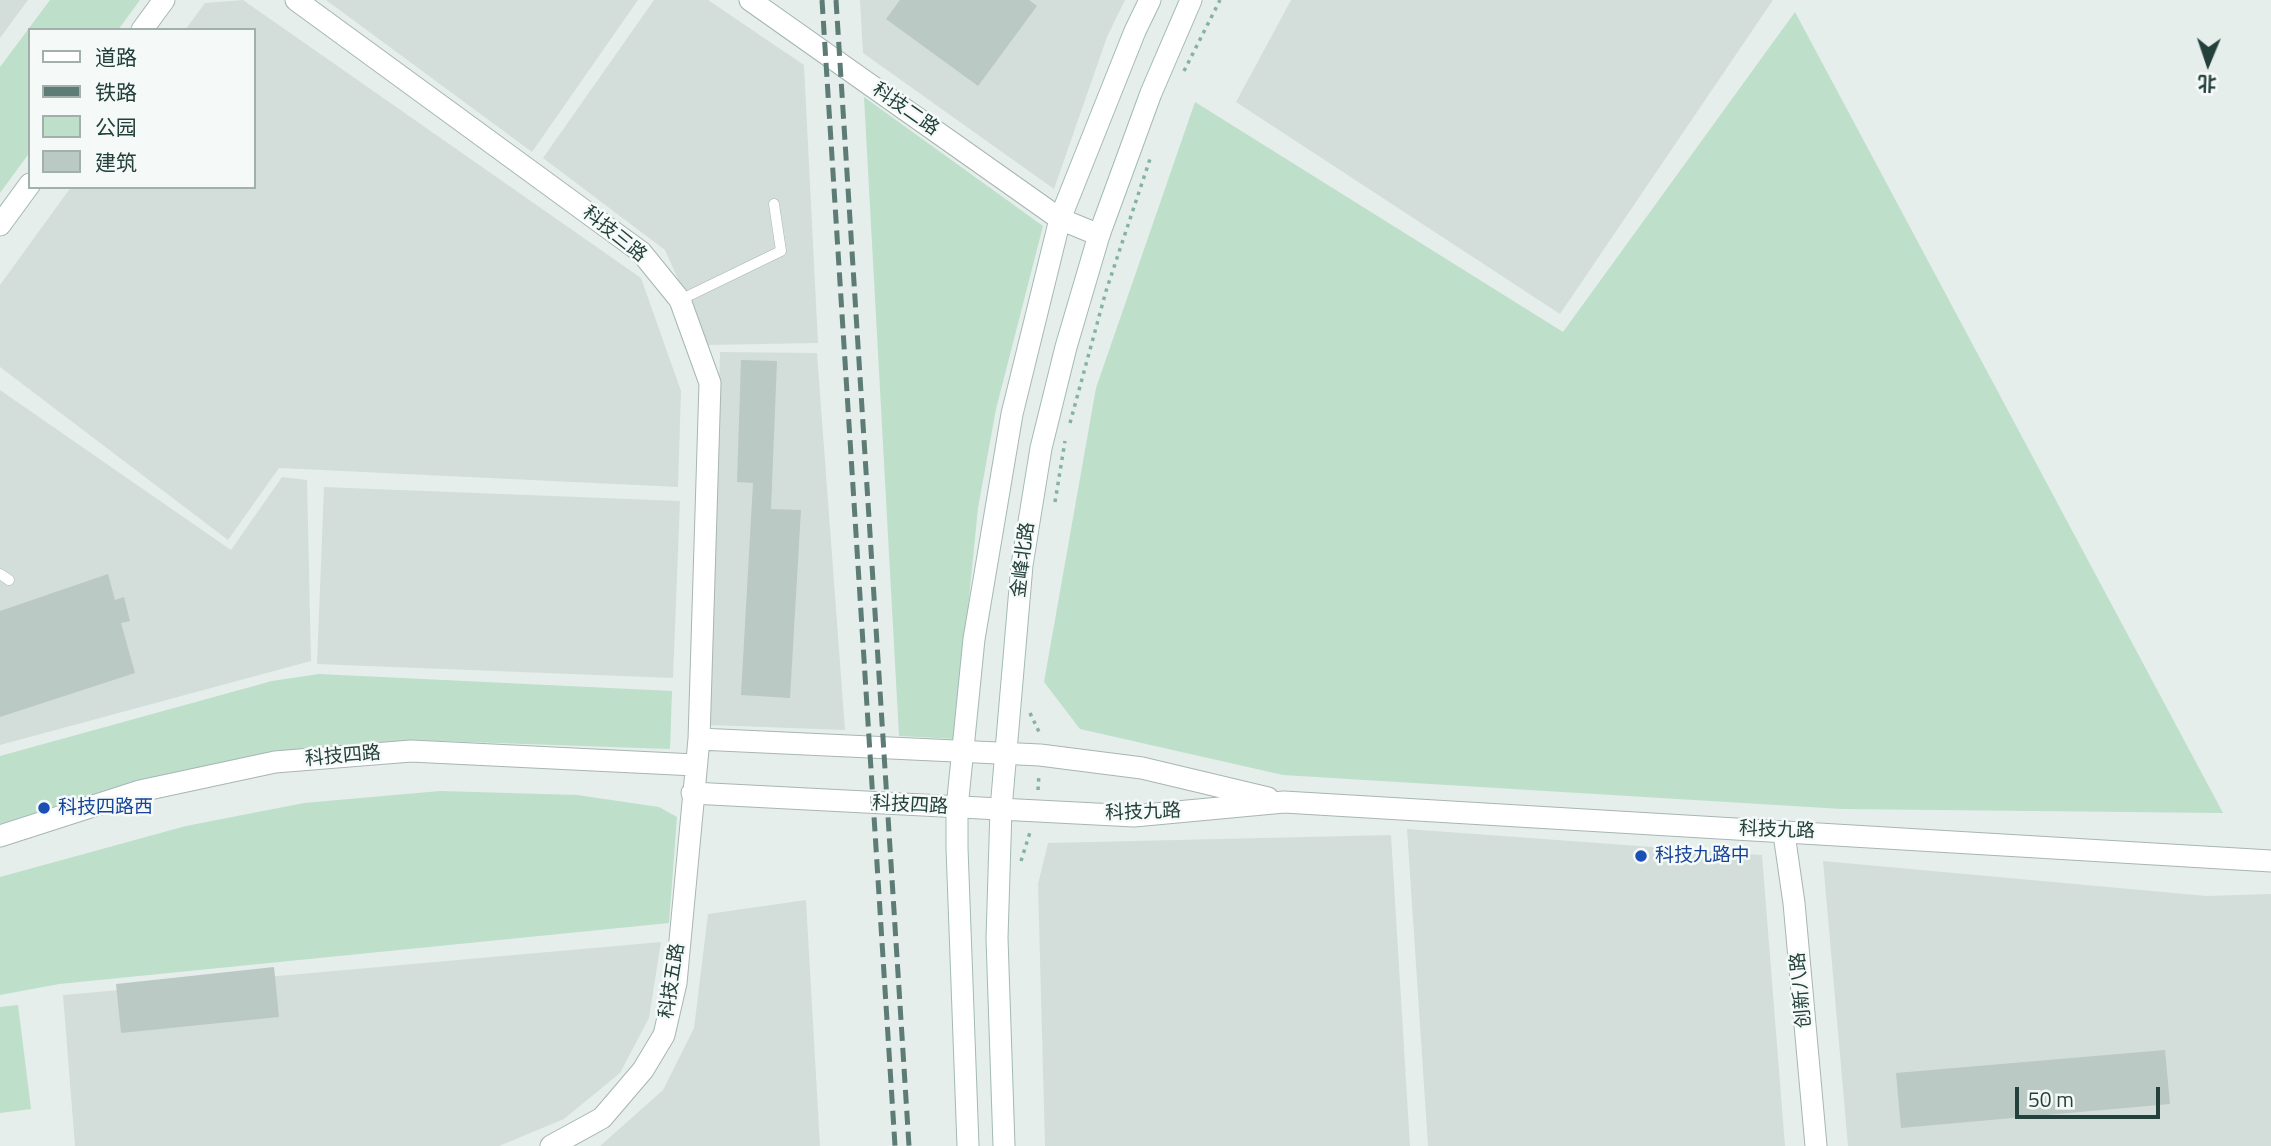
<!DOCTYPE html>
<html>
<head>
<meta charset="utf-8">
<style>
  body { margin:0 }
  #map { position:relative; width:2271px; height:1146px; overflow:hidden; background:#e5eeeb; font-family:"Titillium Web","Noto Sans SC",sans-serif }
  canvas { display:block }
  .legend { position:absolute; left:28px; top:28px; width:228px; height:161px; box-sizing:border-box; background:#f5faf8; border:2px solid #a1b0ac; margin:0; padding:9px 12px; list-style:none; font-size:21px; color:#23403b }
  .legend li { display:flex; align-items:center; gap:14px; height:35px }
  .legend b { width:35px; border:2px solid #a1b0ac }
  .north { position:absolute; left:2173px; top:28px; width:70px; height:70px; -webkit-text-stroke:5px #f5faf8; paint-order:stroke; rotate:182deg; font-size:19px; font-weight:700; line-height:28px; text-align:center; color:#23403b }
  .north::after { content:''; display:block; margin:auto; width:24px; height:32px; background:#23403b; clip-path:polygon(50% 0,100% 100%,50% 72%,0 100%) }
  .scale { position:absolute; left:2015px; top:1087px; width:145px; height:32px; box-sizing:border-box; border:4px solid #23403b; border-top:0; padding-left:9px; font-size:21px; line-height:24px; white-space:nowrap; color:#23403b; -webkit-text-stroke:5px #f5faf8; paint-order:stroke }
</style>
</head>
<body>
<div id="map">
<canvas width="2271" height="1146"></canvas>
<ul class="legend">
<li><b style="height:9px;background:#fff"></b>道路</li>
<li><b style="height:9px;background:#5e7c76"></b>铁路</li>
<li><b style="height:19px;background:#bedfca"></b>公园</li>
<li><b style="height:19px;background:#bac9c4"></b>建筑</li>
</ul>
<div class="north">北</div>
<div class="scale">50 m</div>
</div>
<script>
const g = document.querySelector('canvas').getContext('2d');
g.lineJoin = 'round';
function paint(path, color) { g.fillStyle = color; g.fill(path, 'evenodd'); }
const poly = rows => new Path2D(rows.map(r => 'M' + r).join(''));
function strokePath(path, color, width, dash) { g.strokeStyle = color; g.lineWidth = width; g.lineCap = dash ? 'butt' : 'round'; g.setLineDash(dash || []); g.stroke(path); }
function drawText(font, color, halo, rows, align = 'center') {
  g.font = font + ' "Titillium Web","Noto Sans SC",sans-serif'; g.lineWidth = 5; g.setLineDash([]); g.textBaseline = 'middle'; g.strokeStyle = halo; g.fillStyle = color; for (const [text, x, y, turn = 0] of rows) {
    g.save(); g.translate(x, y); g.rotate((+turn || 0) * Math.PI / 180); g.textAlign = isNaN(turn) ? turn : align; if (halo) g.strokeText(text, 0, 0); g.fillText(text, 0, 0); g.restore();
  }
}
paint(poly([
  [0,0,28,0,0,38],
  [243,0,641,278,681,391,678,487,279,468,228,540,0,367,0,285,71,187,254,187,254,30,185,30,205,3],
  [326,0,638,0,532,152],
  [654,0,708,0,804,65,818,343,707,345,665,250,543,158],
  [860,0,1125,0,1107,37,1054,189,863,53],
  [1291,0,1773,0,1560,314,1236,102],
  [720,352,817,353,845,730,709,725],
  [0,390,231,550,282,477,307,480,311,661,0,745],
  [324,487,680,501,673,678,317,664],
  [1407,829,1762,855,1785,1146,1428,1146],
  [1391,835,1410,1146,1045,1146,1038,884,1048,843],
  [1823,861,2207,896,2271,894,2271,1146,1848,1146],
  [806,900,820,1146,600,1146,663,1090,694,1028,708,914],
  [661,942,649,1018,620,1073,564,1119,499,1146,75,1146,63,995]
]), '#d3deda');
paint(poly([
  [50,0,140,0,118,30,30,30,30,152,0,193,0,67],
  [1795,12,2223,813,1842,809,1283,775,1080,729,1044,682,1096,388,1195,102,1563,332],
  [864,97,1043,226,996,409,978,508,955,739,899,736],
  [319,674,672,691,670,749,410,740,276,751,145,779,0,825,0,756,272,681],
  [440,791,577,795,659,807,677,817,669,923,59,984,0,995,0,877,186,826,304,803],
  [18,1005,31,1109,0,1113,0,1007]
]), '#bedfca');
paint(poly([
  [900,0,1029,0,1037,6,978,86,886,19],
  [741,360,777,361,771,509,801,510,790,698,741,695,753,483,737,482],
  [108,574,115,600,124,597,130,621,121,623,135,673,0,717,0,611],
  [274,967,279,1017,121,1033,116,984],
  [2165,1050,2170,1104,1901,1128,1896,1073]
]), '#bac9c4');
const service = poly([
  [680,300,781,251,774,204],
  [0,574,9,580]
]);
const tertiary = poly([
  [296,0,641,252,680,300,710,383,699,739,676,983,664,1035,643,1070,602,1118,551,1146],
  [750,0,1060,219,1099,235],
  [142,30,164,0],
  [0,225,30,184],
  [699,739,1040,755,1142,768,1268,798],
  [692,793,1134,816,1284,802,2271,861],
  [1784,834,1794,903,1816,1146],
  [0,836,140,791,275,762,411,751,695,765]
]);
const secondary = poly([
  [968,1146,957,848,957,808,974,639,1012,414,1060,219,1135,31,1150,0],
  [1004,1146,997,938,1001,809,1022,565,1041,448,1066,347,1099,235,1151,93,1191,0]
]);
strokePath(service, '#a7b6b3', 11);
strokePath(tertiary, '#a7b6b3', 23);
strokePath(secondary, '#a3bab4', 23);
strokePath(poly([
  [1184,71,1220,0],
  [1070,423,1106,291,1151,156],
  [1055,502,1065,441],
  [1030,713,1040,734],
  [1038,790,1039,774],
  [1021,861,1031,829]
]), '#85b2a8', 3.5, [3.5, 5]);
strokePath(service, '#fff', 10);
strokePath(tertiary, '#fff', 21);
strokePath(secondary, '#fff', 21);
strokePath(poly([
  [822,0,895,1146],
  [836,0,909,1146]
]), '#5e7c76', 5, [14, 7]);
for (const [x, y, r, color] of [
  [44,808,7,"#1a4fb4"],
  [1641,856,7,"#1a4fb4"]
]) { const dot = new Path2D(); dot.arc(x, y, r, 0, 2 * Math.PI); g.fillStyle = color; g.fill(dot); strokePath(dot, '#f5faf8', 2.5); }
drawText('19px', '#23403b', '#f5faf8', [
  ["科技二路",905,110,35],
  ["科技三路",614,235,39],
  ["金峰北路",1024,560,-83],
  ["科技四路",343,757,-5],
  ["科技四路",910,806,3],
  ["科技九路",1143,813,-2],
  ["科技九路",1777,831,2],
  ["科技五路",673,981,-81],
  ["创新八路",1802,990,-95]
]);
drawText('19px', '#164399', '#f5faf8', [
  ["科技四路西",58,808],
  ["科技九路中",1655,856]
], 'left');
</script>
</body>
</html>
